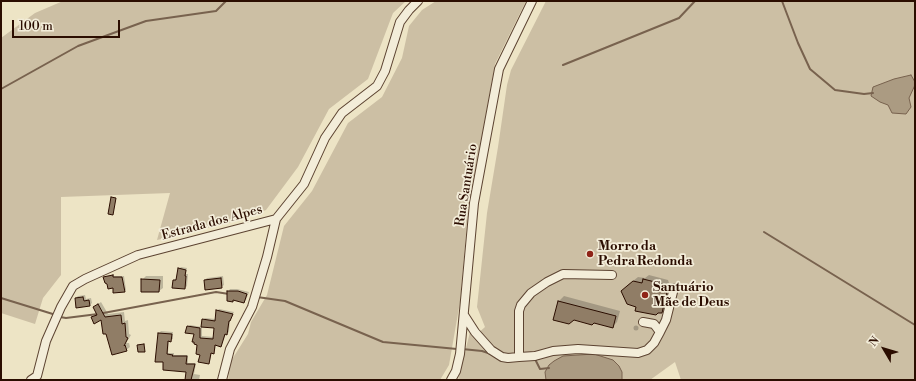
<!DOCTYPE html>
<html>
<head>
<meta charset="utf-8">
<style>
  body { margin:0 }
  #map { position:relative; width:916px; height:381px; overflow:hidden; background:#ede4c5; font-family:"Libre Bodoni",serif }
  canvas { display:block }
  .frame { position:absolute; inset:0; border:2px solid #2b0d00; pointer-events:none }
  .north { position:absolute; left:864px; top:329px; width:40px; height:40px; -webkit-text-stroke:3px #f3edd9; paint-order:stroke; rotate:308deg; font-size:11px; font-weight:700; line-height:16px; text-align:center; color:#2b0d00 }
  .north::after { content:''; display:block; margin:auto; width:14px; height:18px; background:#2b0d00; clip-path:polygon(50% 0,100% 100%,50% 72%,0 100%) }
  .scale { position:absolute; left:12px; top:20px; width:108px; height:18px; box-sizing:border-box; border:2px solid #2b0d00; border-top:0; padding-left:5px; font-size:12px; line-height:14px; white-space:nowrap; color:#2b0d00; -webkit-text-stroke:3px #f3edd9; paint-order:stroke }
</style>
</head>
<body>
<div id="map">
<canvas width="916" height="381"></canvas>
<div class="frame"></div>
<div class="north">N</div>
<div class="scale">100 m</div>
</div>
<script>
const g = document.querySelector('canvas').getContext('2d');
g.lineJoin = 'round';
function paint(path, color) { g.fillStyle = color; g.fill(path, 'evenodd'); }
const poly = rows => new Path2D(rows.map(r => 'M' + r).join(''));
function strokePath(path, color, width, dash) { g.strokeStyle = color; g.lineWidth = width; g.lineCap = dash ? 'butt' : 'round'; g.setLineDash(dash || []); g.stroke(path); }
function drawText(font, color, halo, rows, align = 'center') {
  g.font = font + ' "Libre Bodoni",serif'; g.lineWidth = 3.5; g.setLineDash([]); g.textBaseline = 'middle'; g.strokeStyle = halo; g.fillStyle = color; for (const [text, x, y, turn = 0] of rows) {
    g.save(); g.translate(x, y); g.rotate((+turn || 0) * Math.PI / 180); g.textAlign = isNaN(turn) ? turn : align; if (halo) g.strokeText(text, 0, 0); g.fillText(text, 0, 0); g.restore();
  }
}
paint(poly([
  [63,1,406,1,393,13,368,79,329,109,298,167,266,210,244,219,157,240,170,193,61,197,61,275,43,298,35,324,1,313,1,38,35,13],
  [436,1,526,1,495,64,468,212,460,302,449,365,440,380,228,380,231,361,248,334,251,322,267,295,284,226,312,191,348,123,382,97,402,58,409,26,422,10],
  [546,1,915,1,915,380,681,380,675,362,650,380,458,380,470,332,475,336,485,327,477,307,487,213,498,147,507,85,511,70]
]), '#ccbfa4');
const water = poly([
  [911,75,915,82,915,85,909,98,911,107,906,114,892,113,888,105,880,102,871,96,873,87,894,79,911,75],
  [594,354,613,360,619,366,622,372,622,380,546,380,545,372,549,365,554,361,563,356,594,354]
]);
paint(water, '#ab9b82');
strokePath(water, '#78624e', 1);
paint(poly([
  [181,267,187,268,186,274,188,274,187,286,185,288,174,280,177,278,179,269],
  [114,274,114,276,124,276,126,290,124,291,114,287,104,277],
  [649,275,668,280,669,283,672,284,666,308,662,312,637,306,627,286,638,277,645,278],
  [146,276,163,276,163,288,159,291,142,280],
  [223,276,224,285,221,287,205,280,207,278],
  [230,289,237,289,249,292,246,300,244,302,234,299,232,301,228,292],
  [85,295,86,299,91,298,92,303,90,305,76,298,78,296],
  [564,296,620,311,617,322,612,327,594,322,573,319,554,319,559,301],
  [101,302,108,314,124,312,125,321,128,320,129,334,131,335,126,343,129,343,130,347,126,350,102,319,92,317,97,313,94,307],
  [219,309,234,312,230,320,229,332,226,334,222,344,220,346,216,344,215,351,212,352,210,361,208,363,201,354,195,333,188,327,190,325,202,327,202,336,214,337,215,327,203,320,205,318,216,319,217,311],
  '633.5 328a2.5 2.5 0 1 1 5 0a2.5 2.5 0 1 1-5 0Z',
  [161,331,173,332,173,339,169,340,168,353,174,353,174,355,188,355,188,363,196,363,194,374,200,375,199,380,186,380,187,371,164,361,159,333]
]), '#0003');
strokePath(poly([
  [782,1,798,43,810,69,835,90,864,94,873,93],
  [563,65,679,18,695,1],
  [1,89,78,46,146,21,216,11,226,1],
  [764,232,915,325],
  [257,297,285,301,383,342,457,349],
  [1,298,56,315],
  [60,317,66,318,98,314,216,292,229,294],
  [462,349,482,351,491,354],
  [535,359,540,369,549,368]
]), '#78624e', 2);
const building = poly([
  [111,197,116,198,113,215,108,214,111,197],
  [178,268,186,270,185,276,186,276,185,289,172,288,173,280,176,280,178,268],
  [113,275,113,277,122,277,125,292,113,293,113,288,108,289,107,284,105,283,103,277,113,275],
  [221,278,222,288,205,290,204,280,221,278],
  [141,279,160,280,159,292,141,292,141,279],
  [643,279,663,284,664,287,668,288,662,313,658,313,656,315,635,311,636,307,627,304,621,291,633,281,642,283,643,279],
  [227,291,238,291,247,294,244,303,233,300,233,302,227,301,227,291],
  [83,297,84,301,89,300,90,306,76,308,75,298,83,297],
  [558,301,616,316,613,328,594,323,592,325,574,320,569,324,553,320,558,301],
  [98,304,105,317,121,315,122,324,125,323,126,337,128,338,124,346,125,345,127,351,112,355,106,334,103,334,101,320,94,324,91,317,97,315,93,307,98,304],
  [216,310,233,314,230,321,229,321,227,335,225,334,221,347,215,345,214,354,211,353,209,364,198,362,200,355,196,354,197,345,194,344,194,342,192,342,194,334,185,333,187,326,200,328,200,338,213,339,214,328,201,327,202,319,215,321,216,310],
  [158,333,172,334,171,342,168,341,167,354,173,355,172,356,187,356,186,364,195,364,191,380,185,380,186,372,163,370,163,362,155,362,158,333],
  [144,344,145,352,138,352,137,345,144,344]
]);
paint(building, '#907d66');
strokePath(building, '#2b0d00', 1);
const minor = poly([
  [464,315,475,332,491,350,502,357,508,358,519,357,519,311,521,305,531,293,547,282,563,274,612,275],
  [660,332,666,320,674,288],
  [519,357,535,356,553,351,578,349,638,353,647,350,654,343,660,332,654,324,643,322],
  [31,380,37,376,46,341,61,307,73,286,85,279,138,255,276,219,304,184,325,138,342,113,377,86,385,71,400,22,409,10,418,1],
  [222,380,230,349,252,307,267,257,276,219],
  [451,380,456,371,460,354,474,203,499,69,532,1]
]);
strokePath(minor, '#5c4331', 10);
strokePath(minor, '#f3edd9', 8);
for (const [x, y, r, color] of [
  [590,254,4,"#8f2418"],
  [645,295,4,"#8f2418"]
]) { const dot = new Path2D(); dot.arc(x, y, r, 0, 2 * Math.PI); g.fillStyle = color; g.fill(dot); strokePath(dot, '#f3edd9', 1.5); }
drawText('13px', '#2b0d00', '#f3edd9', [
  ["Rua Santuário",467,185,-81],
  ["Estrada dos Alpes",212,223,-15]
]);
drawText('bold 13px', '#2b0d00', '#f3edd9', [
  ["Morro da",598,247],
  ["Pedra Redonda",598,262],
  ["Santuário",653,288],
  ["Mãe de Deus",653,303]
], 'left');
</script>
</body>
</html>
